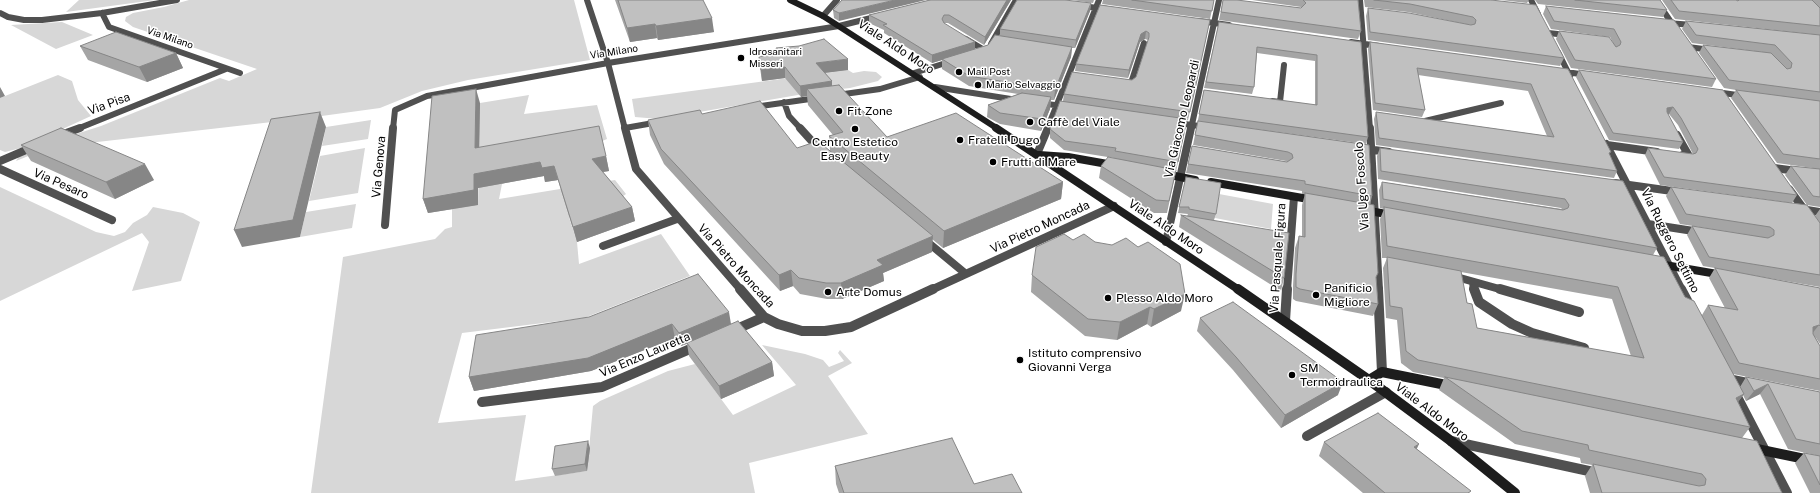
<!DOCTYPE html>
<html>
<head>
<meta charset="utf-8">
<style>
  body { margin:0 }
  canvas { display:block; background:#fff }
</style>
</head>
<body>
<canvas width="1820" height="493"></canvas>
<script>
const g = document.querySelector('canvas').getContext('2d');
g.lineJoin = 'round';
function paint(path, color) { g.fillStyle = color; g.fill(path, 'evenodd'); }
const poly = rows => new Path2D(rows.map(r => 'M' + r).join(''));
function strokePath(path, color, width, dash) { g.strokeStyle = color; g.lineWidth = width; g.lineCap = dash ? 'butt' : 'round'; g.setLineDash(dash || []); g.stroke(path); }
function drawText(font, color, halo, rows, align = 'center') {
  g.font = font + ' "Public Sans",sans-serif'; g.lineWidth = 3; g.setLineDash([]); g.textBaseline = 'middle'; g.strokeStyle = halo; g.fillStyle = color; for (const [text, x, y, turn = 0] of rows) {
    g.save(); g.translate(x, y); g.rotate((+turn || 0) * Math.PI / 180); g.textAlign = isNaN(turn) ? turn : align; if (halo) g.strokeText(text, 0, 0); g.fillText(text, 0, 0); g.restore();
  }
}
paint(poly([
  [79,0,155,0,66,12],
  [189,0,574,0,590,60,468,80,422,91,380,108,307,118,106,141,80,144,63,142,16,161,19,156,70,136,101,126,220,78,229,81,257,69,133,27,125,21,126,17,133,13,164,7],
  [62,22,93,35,56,49,11,25],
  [848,70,853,73,864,71,876,72,882,77,878,81,850,88,815,92,659,119,635,117,632,99],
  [58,75,72,81,78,100,91,116,21,148,5,152,0,150,0,98],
  [529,95,524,114,597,105,607,139,502,184,499,199,615,180,626,194,618,200,569,217,577,242,579,264,661,234,690,276,584,318,462,333,438,423,526,415,515,481,587,471,593,406,600,401,668,371,695,364,733,415,796,385,762,345,805,354,823,360,829,367,844,361,838,353,840,350,852,363,828,376,868,434,749,463,755,493,311,493,343,257,435,239,445,229,452,227,452,209,478,205,480,103],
  [371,120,368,139,322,146,326,127],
  [365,148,358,193,309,201,320,156],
  [0,187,96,232,114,236,125,232,133,223,147,215,153,207,183,213,200,222,181,281,132,291,149,242,142,233,0,301],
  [1219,194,1273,204,1271,229,1215,218],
  [356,204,352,228,300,237,306,212]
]), '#d7d7d7');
strokePath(poly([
  [587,0,608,63,625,129],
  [1360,0,1370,129],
  [1531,0,1538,14],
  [1656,0,1673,25],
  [1080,6,1108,9],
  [0,13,8,17,24,20,42,20,102,13,177,0],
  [102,13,109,27,240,73],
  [823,16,837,0],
  [1199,21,1229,25],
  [1667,23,1693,25],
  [1548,33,1567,35],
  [966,39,986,51],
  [1351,42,1379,46],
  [991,44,1016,0],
  [1688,47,1711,50],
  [1558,52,1570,76],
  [1559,71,1587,75],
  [914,73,952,61],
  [1125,82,1131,83,1144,43],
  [935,87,1017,100],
  [1716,92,1744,96],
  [837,95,880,89,920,77],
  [1272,101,1280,102,1284,65],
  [784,102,789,116,801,129],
  [1040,103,1069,107],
  [754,107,817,98],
  [1425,121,1501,103],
  [1177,123,1207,127],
  [625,128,659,122],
  [77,129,226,69],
  [393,129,395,110,427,96,608,63,839,26,879,16],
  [1047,129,1099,0],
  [1191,129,1219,0]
]), '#505050', 6);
strokePath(poly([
  [625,128,636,169,741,290],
  [800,128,819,149],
  [1370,128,1379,290],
  [1677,135,1689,156,1683,155],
  [58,136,80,128],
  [1606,144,1682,290],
  [1607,145,1657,152],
  [1359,148,1389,152],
  [1037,154,1048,128],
  [0,161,33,147],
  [1774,168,1820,174],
  [0,169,112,220],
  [1615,183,1679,192],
  [1789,189,1806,212],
  [1801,209,1820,212],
  [1648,224,1700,232],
  [385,225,393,128],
  [925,240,966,274],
  [1166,242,1191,128],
  [603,246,677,219],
  [1453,276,1503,290],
  [1473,282,1474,290],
  [931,290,1114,206],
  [1287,290,1294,197]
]), '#505050', 8);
strokePath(poly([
  [740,289,764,317,778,324,802,331,825,331,851,327,933,289],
  [1378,289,1382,372],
  [1474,289,1479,302,1512,324,1532,333,1584,348],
  [1500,289,1579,312],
  [1681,289,1690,306],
  [1285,321,1287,289],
  [732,331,764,317],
  [1728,379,1752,384],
  [1734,391,1787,493],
  [482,402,602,387,697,346],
  [1307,436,1386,392],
  [1451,441,1598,473]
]), '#505050', 10);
strokePath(poly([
  [790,0,823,16,998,129]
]), '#1d1d1d', 6);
strokePath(poly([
  [996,128,1239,290],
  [1039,155,1068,157,1113,165],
  [1165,174,1195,180],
  [1211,182,1314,200],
  [1364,210,1392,215],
  [1659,264,1723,275]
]), '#1d1d1d', 8);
strokePath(poly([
  [1238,289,1369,380,1451,441,1515,493],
  [1369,380,1382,372,1451,386],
  [1752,448,1820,462]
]), '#1d1d1d', 10);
paint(poly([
  [615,0,703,0,714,32,658,40,657,38,630,42],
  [842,0,839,21,834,18,833,10],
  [930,0,1011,0,984,45,948,23,944,23,975,49,988,45,1000,36,1000,29,1091,3,1090,11,1075,48,1072,48,1071,57,1054,100,1051,100,1050,109,1041,131,1000,124,987,117,988,105,1018,94,969,86,942,69,942,60,932,63,884,33,884,30,869,23,869,15],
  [1072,0,1094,0,1093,3],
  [1103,0,1214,0,1210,19,1102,4],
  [1223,0,1302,8,1301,7,1252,0,1358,0,1361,31,1358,39,1219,20],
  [1364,0,1491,0,1564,58,1560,66,1368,40,1366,16,1368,8,1471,25,1470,25,1408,12,1365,7],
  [1501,0,1529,0,1527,3],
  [1535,0,1660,0,1667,10,1663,17,1538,4],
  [1662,0,1812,0,1820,8,1820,35,1675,19],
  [1812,0,1820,0,1820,8],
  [1100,5,1210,20,1188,120,1187,120,1167,213,1154,213,1099,178,1101,166,1114,158,1064,150,1050,138,1050,129,1063,101,1064,94,1132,80,1136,77,1148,42,1148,40,1145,39,1140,42,1128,78,1075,71,1076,64],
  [1546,6,1674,20,1716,79,1712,87,1571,68,1556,39,1559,31,1614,45,1610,37,1551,29,1543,14],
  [1686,21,1820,35,1820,169,1777,163,1731,98,1736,90,1724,88,1699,53,1703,45,1770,53,1692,43,1682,29],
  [1219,22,1361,42,1368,137,1366,144,1234,126,1369,145,1372,196,1370,205,1376,278,1378,304,1373,316,1296,301,1293,299,1293,286,1295,248,1299,236,1302,236,1302,205,1305,194,1302,194,1302,191,1186,173,1192,146,1287,162,1286,161,1193,145,1204,90,1315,105,1315,61,1257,53,1254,87,1252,94,1204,88],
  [1370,42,1568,69,1617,171,1614,178,1376,145,1374,119,1376,112,1547,136,1528,91,1418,75,1425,110,1422,117,1373,110,1368,49],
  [80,46,176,53,183,68,147,82,88,60],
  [776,48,848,70,824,73,832,81,832,86,887,137,1063,182,1061,199,943,248,932,239,932,252,883,273,884,281,842,299,827,299,800,294,793,286,780,291,664,164,650,135,648,120,702,114,797,148,830,151,829,136,833,135,808,105,807,96,801,97,785,78,762,81,760,68,759,57,776,52],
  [1579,70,1723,90,1797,195,1792,203,1660,185,1645,155,1648,148,1693,154,1678,125,1669,114,1668,114,1683,142,1679,149,1609,140,1576,77],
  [480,103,479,147,606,156,609,171,603,172,632,207,635,221,577,242,558,180,545,182,544,176,478,188,478,205,428,213,423,199],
  [21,145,154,180,115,199,31,161],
  [1380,148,1623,181,1657,248,1653,255,1685,297,1702,315,1708,305,1725,308,1709,278,1715,268,1703,266,1687,235,1692,226,1764,237,1680,224,1666,196,1671,187,1815,216,1820,209,1820,287,1717,269,1820,288,1820,344,1816,338,1815,337,1820,346,1820,391,1733,374,1740,387,1746,377,1820,392,1820,456,1788,449,1760,394,1746,401,1743,395,1738,402,1750,427,1742,438,1782,493,1590,493,1585,476,1592,465,1581,463,1580,458,1515,444,1439,390,1444,378,1413,372,1401,363,1397,320,1386,318,1383,268,1387,258,1382,258,1380,219,1384,209,1380,208,1379,190,1382,182,1562,209,1561,208,1378,179,1377,156],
  [1461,272,1612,299,1631,356,1477,328,1467,303],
  [1791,166,1820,169,1820,207,1807,205,1785,175],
  [1186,177,1216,214,1214,220,1284,278,1281,291,1179,227,1181,215,1187,216,1188,214,1178,213],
  [1032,275,1181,311,1151,327,1147,324,1117,340,1085,336,1031,292],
  [589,317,731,324,772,362,774,376,721,399,689,356,687,344,681,346,675,338,591,371,474,391,469,377],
  [1200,318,1338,395,1281,428,1233,370,1197,331],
  [1324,442,1417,449,1470,493,1363,493,1319,456],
  [590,448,587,471,555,476,552,469],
  [1804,453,1820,456,1820,493,1810,493,1795,463],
  [835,466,974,484,1022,493,839,493,836,484]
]), '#a5a5a5');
paint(poly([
  [895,0,926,0,839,21,839,13],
  [1007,0,1011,0,984,45,985,37],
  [1091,3,1090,11,1075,48,1076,40],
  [712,18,714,32,658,40,656,26],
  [655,24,657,38,630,42,627,28],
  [1146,31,1145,39,1140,42,1128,78,1129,70,1141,34],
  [975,42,975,50,932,63,932,55],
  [1072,47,1071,57,1054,100,1055,90],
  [176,53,183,68,147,82,139,67],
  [848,59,848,70,816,74,816,63],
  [785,67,785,78,762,81,761,70],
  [832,81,832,92,807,89,807,96,801,97,800,86],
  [0,87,5,96,0,98],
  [476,89,480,103,479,162,475,148],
  [1051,97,1050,109,1041,131,1042,119],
  [1673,107,1669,114,1663,115,1667,108],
  [320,112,326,127,300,237,242,247,234,230],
  [606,156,609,171,595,173,592,159],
  [540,162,554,166,558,180,545,182,544,176,478,188,478,205,428,213,423,199,474,174],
  [145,164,154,180,115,199,106,182],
  [1063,182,1061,199,943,248,944,231],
  [632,207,635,221,577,242,573,227],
  [933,236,932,252,883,273,884,281,842,299,841,283,877,260],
  [791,270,793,286,780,291,779,275],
  [1185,294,1181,311,1151,327,1154,309],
  [1150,307,1147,324,1117,340,1120,322],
  [729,312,731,324,681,346,679,333],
  [672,324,675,338,591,371,474,391,469,377],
  [1819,325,1811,335,1813,327],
  [772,362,774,376,721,399,719,386],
  [1343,382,1338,395,1281,428,1285,415],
  [1768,384,1760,394,1746,401,1754,391],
  [1744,394,1735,406,1736,398],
  [588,441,590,448,587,471,585,464],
  [1419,444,1413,457,1414,447]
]), '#868686');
const building = poly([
  [618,0,703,0,712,18,656,26,655,24,627,28,618,0],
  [842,0,895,0,839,13,833,10,842,0],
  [930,0,1007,0,985,37,949,15,944,15,942,19,944,23,975,42,932,55,883,25,887,24,869,15,930,0],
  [1017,0,1065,0,1091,3,1076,40,1000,29,1017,0],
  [1132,0,1214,0,1212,11,1132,0],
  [1223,0,1237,0,1301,8,1306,3,1303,0,1358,0,1361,31,1221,12,1223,0],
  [1374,0,1491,0,1536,5,1564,58,1370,32,1368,8,1409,13,1471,25,1475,24,1476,20,1473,17,1410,4,1374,0],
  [1575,0,1660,0,1667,10,1575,0],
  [1671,0,1736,0,1738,1,1739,0,1812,0,1820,8,1820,26,1679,11,1671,0],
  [1100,5,1210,20,1190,112,1064,94,1072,72,1132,80,1136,77,1149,37,1149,33,1146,31,1141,34,1129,70,1076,64,1100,5],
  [1546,6,1674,20,1716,79,1575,60,1559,31,1609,37,1616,47,1620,45,1621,42,1614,29,1554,21,1546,6],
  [1686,21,1820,35,1820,92,1729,80,1703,45,1771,53,1787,69,1791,68,1792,63,1775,45,1696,35,1686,21],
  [1219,22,1361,42,1368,137,1199,114,1204,90,1317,105,1317,55,1257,47,1254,87,1206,82,1219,22],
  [116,32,176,53,139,67,80,46,116,32],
  [995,35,1072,47,1055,90,969,76,942,59,988,45,995,35],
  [824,39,848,59,816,63,832,81,800,86,785,67,761,70,759,57,777,52,776,48,799,46,824,39],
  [1370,42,1568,69,1611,152,1609,153,1617,171,1379,138,1376,112,1554,137,1531,84,1417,68,1425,110,1375,103,1370,42],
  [1579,70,1723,90,1797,195,1664,177,1648,148,1693,154,1696,153,1698,149,1681,118,1673,107,1667,108,1667,112,1683,142,1613,133,1579,70],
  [839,85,887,137,956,113,1063,182,944,231,829,136,843,132,807,89,839,85],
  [476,89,475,148,599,126,606,156,592,159,632,207,573,227,554,166,542,168,540,162,474,174,474,190,423,199,432,96,476,89],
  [1736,90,1820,101,1820,159,1783,154,1736,90],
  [1022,93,1051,97,1042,119,1000,113,988,105,1022,93],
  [760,101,797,148,818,141,933,236,877,260,883,265,841,283,826,283,799,278,791,270,779,275,661,149,648,120,700,110,702,114,760,101],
  [1060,101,1187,119,1178,162,1115,151,1116,148,1065,141,1050,129,1060,101],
  [320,112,293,220,234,230,271,119,320,112],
  [1198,121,1369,145,1372,196,1305,184,1305,181,1188,164,1192,146,1287,162,1293,158,1292,154,1288,152,1195,135,1198,121],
  [61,128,145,164,106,182,21,145,61,128],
  [1380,148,1623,181,1657,248,1383,199,1382,182,1563,210,1568,208,1569,205,1565,199,1381,171,1380,148],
  [1108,157,1176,170,1169,201,1156,200,1101,166,1108,157],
  [1791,166,1820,169,1820,197,1813,196,1791,166],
  [1186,177,1221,183,1216,214,1189,209,1189,207,1179,207,1186,177],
  [1671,187,1807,205,1820,223,1820,275,1709,257,1692,226,1768,238,1774,235,1774,230,1770,227,1686,214,1671,187],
  [1305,193,1374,205,1378,273,1376,277,1378,304,1300,289,1296,287,1296,274,1299,236,1305,237,1305,193],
  [1384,207,1664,257,1685,297,1694,301,1744,394,1736,398,1750,427,1418,360,1406,351,1402,308,1390,306,1387,257,1461,271,1467,303,1472,304,1477,328,1644,358,1618,287,1387,246,1384,207],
  [1181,215,1289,233,1284,278,1181,215],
  [1064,234,1073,240,1084,234,1095,242,1112,245,1126,238,1138,247,1148,242,1180,264,1185,294,1154,309,1150,307,1120,322,1088,319,1032,275,1036,247,1064,234],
  [1715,268,1820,288,1820,326,1819,325,1813,327,1813,334,1820,346,1820,379,1739,363,1708,305,1738,310,1715,268],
  [698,274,729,312,679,333,672,324,588,358,469,377,476,335,589,317,698,274],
  [1233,302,1343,382,1285,415,1236,357,1200,318,1233,302],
  [738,321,772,362,719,386,687,343,738,321],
  [1445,377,1757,441,1782,493,1602,493,1593,464,1699,486,1705,485,1706,479,1702,474,1589,450,1588,445,1522,431,1445,377],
  [1746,377,1820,392,1820,444,1796,439,1768,384,1754,391,1746,377],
  [1378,413,1419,444,1414,447,1471,491,1468,493,1385,493,1324,442,1378,413],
  [952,438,974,484,1012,474,1022,493,844,493,835,466,952,438],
  [588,441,585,464,552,469,555,446,588,441],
  [1804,453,1820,456,1820,485,1804,453]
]);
paint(building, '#c0c0c0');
strokePath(building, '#868686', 1);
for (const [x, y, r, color] of [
  [741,58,4,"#000"],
  [959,72,4,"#000"],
  [978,85,4,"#000"],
  [839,111,4,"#000"],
  [1030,122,4,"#000"],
  [855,129,4,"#000"],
  [960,140,4,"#000"],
  [993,162,4,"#000"],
  [828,292,4,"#000"],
  [1316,295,4,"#000"],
  [1108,298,4,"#000"],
  [1020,360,4,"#000"],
  [1292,375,4,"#000"]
]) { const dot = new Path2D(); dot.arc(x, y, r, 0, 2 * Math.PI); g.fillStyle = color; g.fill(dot); strokePath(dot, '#fff', 1.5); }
drawText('10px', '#000', '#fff', [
  ["Via Milano",170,38,19],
  ["Via Milano",614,52,-9]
]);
drawText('10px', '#000', '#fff', [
  ["Idrosanitari",749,52],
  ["Misseri",749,64],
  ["Mail Post",967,72],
  ["Mario Selvaggio",986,85]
], 'left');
drawText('12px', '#000', '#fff', [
  ["Viale Aldo Moro",896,47,33],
  ["Via Pisa",109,104,-20],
  ["Via Giacomo Leopardi",1182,119,-77],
  ["Via Genova",379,167,-85],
  ["Via Pesaro",61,184,24],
  ["Via Ugo Foscolo",1362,186,-94],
  ["Via Pietro Moncada",1040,227,-25],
  ["Viale Aldo Moro",1166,227,34],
  ["Via Ruggero Settimo",1670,241,63],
  ["Via Pasquale Figura",1278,258,-86],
  ["Via Pietro Moncada",736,266,48],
  ["Via Enzo Lauretta",645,355,-23],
  ["Viale Aldo Moro",1432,412,37]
]);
drawText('12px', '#000', '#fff', [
  ["Fit Zone",847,111],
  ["Caffè del Viale",1038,122],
  ["Fratelli Dugo",968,140],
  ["Centro Estetico",855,142,"center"],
  ["Easy Beauty",855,156,"center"],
  ["Frutti di Mare",1001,162],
  ["Panificio",1324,288],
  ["Migliore",1324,302],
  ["Arte Domus",836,292],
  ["Plesso Aldo Moro",1116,298],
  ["Istituto comprensivo",1028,353],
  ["Giovanni Verga",1028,367],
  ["SM",1300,368],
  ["Termoidraulica",1300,382]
], 'left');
</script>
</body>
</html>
